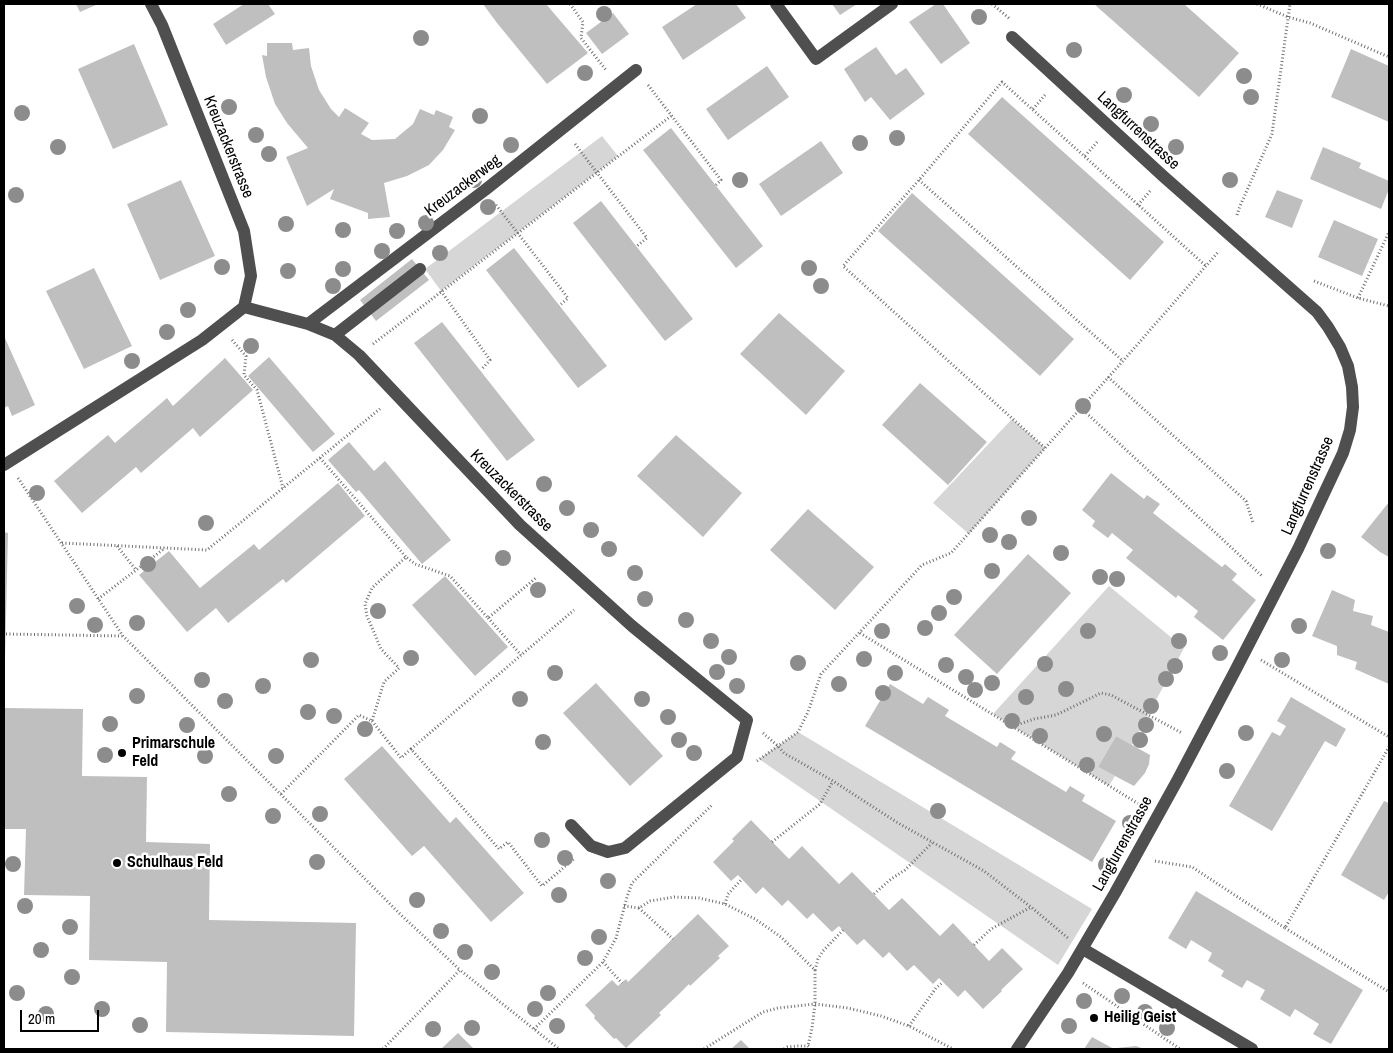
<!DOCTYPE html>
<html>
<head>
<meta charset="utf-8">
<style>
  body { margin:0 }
  #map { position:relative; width:1393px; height:1053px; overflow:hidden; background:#fff; font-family:"Archivo Narrow",sans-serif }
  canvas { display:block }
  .frame { position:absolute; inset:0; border:5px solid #000; pointer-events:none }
  .scale { position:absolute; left:20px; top:1010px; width:79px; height:22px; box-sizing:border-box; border:2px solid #000; border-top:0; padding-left:6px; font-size:15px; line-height:18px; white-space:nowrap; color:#000; -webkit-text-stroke:4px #fff; paint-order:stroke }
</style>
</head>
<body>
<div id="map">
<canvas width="1393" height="1053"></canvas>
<div class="frame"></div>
<div class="scale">20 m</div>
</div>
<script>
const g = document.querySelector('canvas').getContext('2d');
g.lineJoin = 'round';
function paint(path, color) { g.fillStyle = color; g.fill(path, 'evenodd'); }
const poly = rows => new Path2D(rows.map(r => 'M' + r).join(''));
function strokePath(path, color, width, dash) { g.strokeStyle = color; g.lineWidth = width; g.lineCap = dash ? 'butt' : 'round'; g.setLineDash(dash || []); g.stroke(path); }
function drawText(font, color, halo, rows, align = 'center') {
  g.font = font + ' "Archivo Narrow",sans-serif'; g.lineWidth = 5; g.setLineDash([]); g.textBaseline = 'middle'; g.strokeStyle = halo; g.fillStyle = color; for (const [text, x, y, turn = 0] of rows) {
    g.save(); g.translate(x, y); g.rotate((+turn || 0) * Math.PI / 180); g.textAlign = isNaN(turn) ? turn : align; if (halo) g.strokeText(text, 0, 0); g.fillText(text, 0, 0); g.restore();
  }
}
paint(poly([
  [602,136,618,156,441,291,425,269],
  [1012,419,1045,448,969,534,933,503],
  [1109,586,1184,648,1132,745,1116,736,1098,767,1115,776,1109,786,993,714],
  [798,732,1092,909,1058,965,759,759]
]), '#d6d6d6');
paint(poly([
  [76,4,98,4,80,12],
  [244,4,268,4,275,14,226,45,213,24],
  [483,4,546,4,588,53,547,84,497,23],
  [697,4,736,4,746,18,683,60,662,27],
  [832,4,857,4,840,15],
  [936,4,943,4,970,43,941,64,909,22],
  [1094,4,1184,4,1239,53,1199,97],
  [613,13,629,34,602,54,586,33],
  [267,43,292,43,293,50,309,48,311,66,319,90,331,109,339,117,345,108,369,123,361,134,372,140,395,139,413,124,420,109,434,115,436,110,453,117,449,127,455,130,443,150,429,165,407,176,384,183,390,217,368,219,368,213,330,199,334,189,307,206,286,157,308,148,287,123,275,104,266,77,262,55,267,56],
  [134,44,168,125,113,149,78,69],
  [876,47,896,75,906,68,925,94,890,120,871,97,865,102,844,69],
  [1351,49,1389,66,1389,122,1331,97],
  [767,66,789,97,728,140,706,109],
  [1002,97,1164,242,1130,280,968,134],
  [671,128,763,246,736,268,643,150],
  [821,141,843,173,781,216,759,184],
  [1323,147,1361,163,1359,168,1389,181,1389,189,1381,209,1310,179],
  [181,180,215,256,160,280,127,204],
  [1277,190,1303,200,1292,228,1265,217],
  [912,193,1074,339,1040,376,878,231],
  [601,201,693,319,665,341,573,223],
  [1334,220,1378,239,1362,276,1318,257],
  [514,248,607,366,578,388,486,270],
  [412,259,429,280,376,321,360,300],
  [94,268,132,346,84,369,46,291],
  [779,313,845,371,806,415,740,354],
  [442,322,535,440,507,461,414,343],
  [4,336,35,405,12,416,8,406,4,408],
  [269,357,335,434,313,452,248,376],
  [225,358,253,390,200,437,193,428,141,473,136,467,82,513,54,481,108,435,115,443,167,398,173,406],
  [920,383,987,442,948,485,882,425],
  [676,435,742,493,703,537,637,476],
  [349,442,374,471,385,461,451,540,422,564,359,490,356,492,328,460],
  [1111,473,1144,499,1147,495,1160,504,1153,513,1222,567,1225,564,1237,574,1232,580,1256,600,1223,640,1194,617,1198,611,1178,595,1176,598,1126,558,1133,550,1112,533,1108,538,1092,526,1095,521,1082,510],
  [338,483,365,516,286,583,283,579,228,623,216,608,187,632,139,575,169,551,200,588,254,544,259,550],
  [1389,502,1389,557,1380,552,1361,537],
  [808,509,874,567,835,610,770,550],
  [4,532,8,533,5,658,4,658],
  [1028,554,1071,593,997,674,954,635],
  [445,576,508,647,475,676,412,605],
  [1332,590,1355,600,1353,611,1373,616,1371,625,1389,632,1389,684,1355,669,1357,662,1337,655,1337,646,1312,636],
  [596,683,663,756,630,786,563,713],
  [890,684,923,704,928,697,949,710,945,716,997,747,1000,742,1016,752,1011,759,1066,792,1070,786,1085,795,1082,801,1116,821,1092,862,865,726],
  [1291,697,1346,729,1336,747,1325,741,1272,831,1229,806,1272,732,1280,736,1286,726,1277,721],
  [4,708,83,709,82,776,147,777,146,842,210,844,209,920,356,923,354,1036,166,1032,167,962,89,960,90,896,24,895,26,829,4,829],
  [1116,736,1150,755,1149,764,1145,773,1134,786,1098,767],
  [382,746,450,823,456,817,524,893,491,922,424,846,412,856,344,779],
  [1384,801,1389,803,1389,892,1384,900,1341,875],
  [751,820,789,859,802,846,839,884,852,872,889,910,902,898,940,936,953,923,989,961,1002,948,1023,969,1001,990,1002,991,983,1009,965,990,958,997,939,978,933,984,914,965,907,971,889,952,883,958,864,939,857,945,839,926,832,932,813,913,807,919,788,900,782,906,763,887,756,894,738,875,731,881,713,862,734,841,732,839],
  [1196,891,1363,990,1331,1044,1313,1034,1319,1024,1295,1009,1290,1017,1260,999,1265,990,1247,980,1242,988,1221,976,1224,971,1208,961,1212,953,1191,940,1186,949,1168,938],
  [698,914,729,946,718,956,720,958,690,986,689,984,679,994,659,1013,661,1015,626,1048,616,1038,614,1039,594,1018,595,1016,585,1005,612,980,618,986,626,979,628,982],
  [458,1033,474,1049,441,1049],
  [1092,1037,1114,1049,1084,1049],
  [741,1040,750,1049,731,1049],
  [1136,1046,1144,1049,1117,1049,1117,1048]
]), '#bfbfbf');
strokePath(poly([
  [570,4,583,22,581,38,606,70],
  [992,4,1010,19],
  [1257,4,1288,17,1310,23,1389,57],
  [648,85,721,180,716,185],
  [1033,109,1045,95],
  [575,144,647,238,637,246],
  [1085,156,1098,141],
  [919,180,1123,361],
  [496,205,568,298,559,306],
  [1138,205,1151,190],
  [1237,215,1240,206,1272,134,1290,4],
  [1314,281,1358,298,1389,306],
  [441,291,490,360,481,370],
  [1358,298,1389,232],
  [232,340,246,356,244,375,257,390,283,488],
  [373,344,671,116],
  [1108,377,1246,501,1253,523],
  [1081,408,1262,576],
  [1045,448,843,266,919,180,1002,82,1206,266],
  [320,458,406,557],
  [18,478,123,636,401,915,460,970],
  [62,543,207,550,381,408],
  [117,546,136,570],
  [98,599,165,548],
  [488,618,521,655],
  [860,633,1142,806],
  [6,634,122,636],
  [1261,660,1389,737],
  [372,721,401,758,411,749,499,849,508,842,542,886,575,858],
  [1014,726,1034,719,1056,715,1101,693,1111,695,1182,733],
  [763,733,778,746,784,753,833,781,898,823,984,871,1031,907,1068,938],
  [411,749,574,610],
  [757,761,798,732,808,712,821,674,922,565,951,553,1123,361,1219,251],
  [281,794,359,715,372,721,384,682,399,668,381,649,367,616,365,604,372,588,406,557,415,564,450,576,488,618,537,577],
  [772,842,820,804,833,781],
  [1155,861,1192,867,1285,928,1389,747],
  [874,894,891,879,905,870,932,843],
  [725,904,728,894,742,879],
  [624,906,639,908,650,901,674,897,699,898,725,904,755,919,781,937,815,970,815,1004,812,1028,808,1046],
  [639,908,673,939],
  [1285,928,1389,992],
  [974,945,991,929,1031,907],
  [603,962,622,983],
  [815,970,818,959,823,951,843,930],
  [1083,983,1180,1049],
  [909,1026,936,988,943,982],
  [534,1029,603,962,616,938,627,897,632,883,712,805],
  [383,1049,460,970,559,1049],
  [704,1049,763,1012,778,1008,815,1004,848,1008,881,1016,909,1026,953,1049],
  [784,1049,787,1047,798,1046,808,1046,810,1049]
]), '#717171', 3, [1, 2.5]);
strokePath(poly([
  [776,4,816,59,892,4],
  [1012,37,1163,176,1317,312,1328,327,1340,347,1348,366,1352,387,1353,407,1350,430,1343,453,1298,549,1235,671,1177,781,1115,893,1068,973,1017,1049],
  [244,307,308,324,335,335,359,355,520,525,632,626,747,720,737,757,625,848,608,852,591,846,571,825],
  [308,324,485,190,636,70],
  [335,335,420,269],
  [4,465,202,340,244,307,251,276,244,231,162,25,151,4],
  [1083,949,1252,1049]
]), '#4f4f4f', 12);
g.fillStyle = '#8c8c8c';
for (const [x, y] of [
  [604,14],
  [979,17],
  [421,38],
  [1074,50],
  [585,73],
  [1244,76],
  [1124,95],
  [1251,97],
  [229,107],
  [22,113],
  [480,116],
  [1151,124],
  [256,135],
  [897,138],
  [860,143],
  [511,145],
  [58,147],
  [1176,147],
  [269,154],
  [474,180],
  [740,180],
  [1230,180],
  [16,195],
  [488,207],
  [426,223],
  [286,224],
  [343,230],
  [397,231],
  [382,251],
  [440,253],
  [222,267],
  [809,268],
  [343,269],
  [288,271],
  [333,286],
  [821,286],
  [188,310],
  [167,332],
  [251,346],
  [132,361],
  [1083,406],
  [544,484],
  [37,493],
  [567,508],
  [1029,518],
  [206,523],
  [591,530],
  [990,535],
  [1009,542],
  [609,549],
  [1328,551],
  [1061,553],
  [503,558],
  [148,564],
  [992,571],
  [635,573],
  [1100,577],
  [1117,579],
  [538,590],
  [954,597],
  [645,599],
  [77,606],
  [378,611],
  [939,613],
  [686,620],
  [137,623],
  [95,625],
  [1299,626],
  [925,628],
  [882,631],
  [1088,631],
  [711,641],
  [1179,641],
  [1220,653],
  [729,657],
  [411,658],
  [864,659],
  [311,660],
  [1282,660],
  [798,663],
  [1045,664],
  [946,665],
  [1175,666],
  [717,672],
  [555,673],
  [895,673],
  [966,677],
  [1166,679],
  [202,680],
  [992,683],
  [839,684],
  [263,686],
  [737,686],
  [1066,689],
  [975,690],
  [883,693],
  [137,696],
  [1026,697],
  [520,699],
  [642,699],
  [225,701],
  [1151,706],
  [308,712],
  [334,716],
  [668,717],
  [1012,721],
  [110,724],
  [187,725],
  [1146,725],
  [365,729],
  [1246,733],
  [1104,734],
  [1040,736],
  [679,740],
  [1140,740],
  [543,742],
  [694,753],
  [105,755],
  [205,756],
  [276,756],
  [1087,765],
  [1227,771],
  [229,794],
  [938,811],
  [320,814],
  [273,816],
  [1130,823],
  [542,840],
  [565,858],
  [317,862],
  [13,864],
  [1106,865],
  [608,881],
  [559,895],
  [417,900],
  [25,906],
  [70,927],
  [441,931],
  [599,937],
  [41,950],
  [465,952],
  [585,958],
  [492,972],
  [72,977],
  [17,993],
  [548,993],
  [1122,996],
  [1084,1001],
  [102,1009],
  [535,1009],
  [1145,1012],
  [46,1014],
  [140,1025],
  [557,1026],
  [1069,1026],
  [472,1028],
  [1167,1028],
  [433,1029]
]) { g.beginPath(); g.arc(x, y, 8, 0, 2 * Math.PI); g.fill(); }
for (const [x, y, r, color] of [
  [122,753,5,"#000"],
  [117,863,5,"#000"],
  [1094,1018,5,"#000"]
]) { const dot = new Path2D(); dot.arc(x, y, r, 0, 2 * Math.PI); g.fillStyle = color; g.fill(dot); strokePath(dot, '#fff', 2); }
drawText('16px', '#000', '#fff', [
  ["Langfurrenstrasse",1138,131,43],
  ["Kreuzackerstrasse",228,147,68],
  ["Kreuzackerweg",463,186,-37],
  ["Langfurrenstrasse",1308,486,-66],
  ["Kreuzackerstrasse",511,491,45],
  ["Langfurrenstrasse",1123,844,-61]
]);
drawText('bold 16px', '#000', '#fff', [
  ["Primarschule",132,744],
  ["Feld",132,762],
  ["Schulhaus Feld",127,863],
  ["Heilig Geist",1104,1018]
], 'left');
</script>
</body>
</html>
